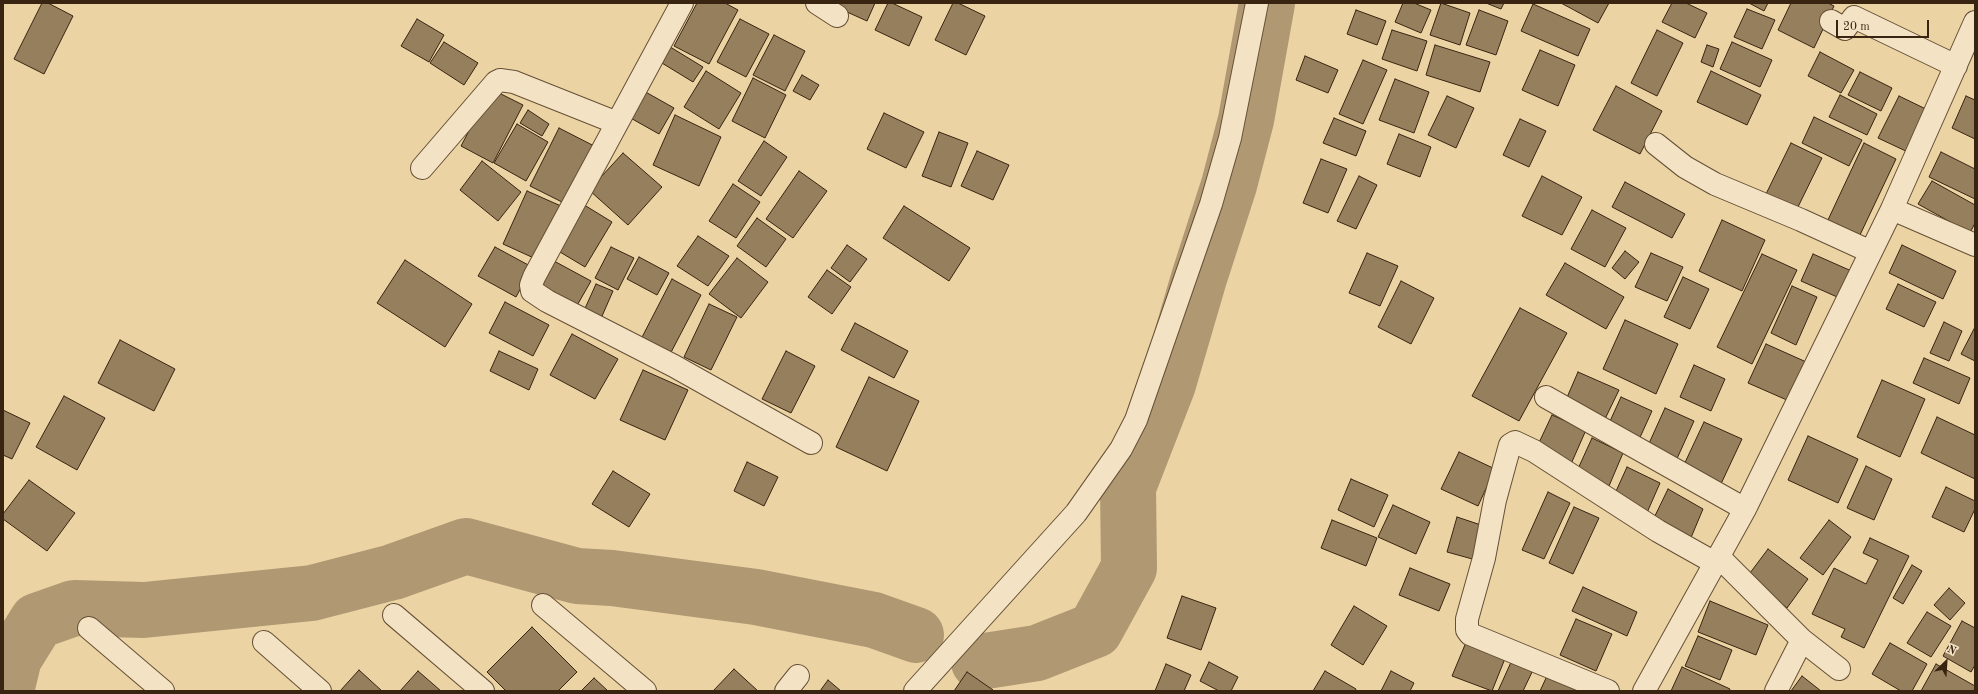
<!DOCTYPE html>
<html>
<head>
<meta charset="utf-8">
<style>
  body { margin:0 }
  #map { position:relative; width:1978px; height:694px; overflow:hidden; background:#ecd3a4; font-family:"Old Standard TT",serif }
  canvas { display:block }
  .frame { position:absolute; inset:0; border:4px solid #382411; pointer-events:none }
  .north { position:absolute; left:1926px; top:642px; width:40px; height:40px; -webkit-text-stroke:3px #f3e2c4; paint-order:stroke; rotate:25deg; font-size:11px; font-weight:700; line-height:16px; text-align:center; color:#382411 }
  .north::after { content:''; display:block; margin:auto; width:14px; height:18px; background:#382411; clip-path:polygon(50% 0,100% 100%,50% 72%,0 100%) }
  .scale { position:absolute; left:1836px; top:20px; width:93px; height:18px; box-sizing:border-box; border:2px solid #382411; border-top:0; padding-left:5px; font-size:12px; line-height:14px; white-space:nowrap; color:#382411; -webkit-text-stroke:3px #f3e2c4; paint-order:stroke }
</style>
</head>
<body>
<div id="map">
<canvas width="1978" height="694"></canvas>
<div class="frame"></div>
<div class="north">N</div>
<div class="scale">20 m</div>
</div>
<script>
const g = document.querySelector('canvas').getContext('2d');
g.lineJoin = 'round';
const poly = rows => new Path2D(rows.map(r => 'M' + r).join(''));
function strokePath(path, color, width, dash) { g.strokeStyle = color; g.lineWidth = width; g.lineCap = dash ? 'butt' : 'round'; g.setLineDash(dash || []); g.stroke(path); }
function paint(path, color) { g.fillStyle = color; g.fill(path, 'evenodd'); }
strokePath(poly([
  [979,662,1037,653,1095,630,1129,568,1128,487,1168,384,1199,278,1229,185,1246,120,1267,3],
  [6,691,14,658,37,621,74,608,144,610,312,593,393,572,466,546,577,576,612,578,756,597,874,620,916,635]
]), '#af9872', 56);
const building = poly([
  [42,3,48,3,73,16,44,74,14,59,42,3],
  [697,3,725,3,738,10,709,64,674,46,697,3],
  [827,3,875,3,867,21,827,3],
  [888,3,892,3,922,17,909,46,875,30,888,3],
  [953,3,958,3,985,16,966,55,935,40,953,3],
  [1403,3,1414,3,1431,10,1421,33,1395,22,1403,3],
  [1441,3,1470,13,1460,45,1430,35,1441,3],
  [1486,3,1504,3,1501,9,1486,3],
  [1561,3,1609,3,1598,23,1561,3],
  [1672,3,1686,3,1707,13,1695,38,1662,22,1672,3],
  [1749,3,1768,3,1764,11,1749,3],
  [1791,3,1828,3,1834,6,1814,48,1778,30,1791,3],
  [1533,4,1590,29,1578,56,1521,31,1533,4],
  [1747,9,1775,20,1762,49,1734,37,1747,9],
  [1356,10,1386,21,1377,45,1347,34,1356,10],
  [1479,10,1508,21,1496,55,1466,45,1479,10],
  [417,19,444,35,429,62,401,46,417,19],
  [740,19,769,34,746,77,717,62,740,19],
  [1392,30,1427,41,1417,71,1382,59,1392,30],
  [1657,30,1683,43,1657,96,1631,83,1657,30],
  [774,35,805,51,785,91,753,75,774,35],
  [444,42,478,63,464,85,430,63,444,42],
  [1732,42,1772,60,1760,87,1720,69,1732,42],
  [667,45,703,67,693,82,657,60,667,45],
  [1435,45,1490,62,1480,92,1426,75,1435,45],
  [1707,45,1719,49,1713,67,1701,62,1707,45],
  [1540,50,1575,65,1558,106,1522,90,1540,50],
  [1820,52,1854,70,1841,93,1808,76,1820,52],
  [1305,56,1338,70,1328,93,1296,80,1305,56],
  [1363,60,1387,70,1363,124,1339,114,1363,60],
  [706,71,741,93,719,129,684,107,706,71],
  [1711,71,1761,95,1747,125,1697,102,1711,71],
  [1860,72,1892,88,1881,111,1848,95,1860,72],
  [802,75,819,85,810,100,793,91,802,75],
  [753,78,786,95,765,138,732,121,753,78],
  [1395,79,1429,92,1414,133,1379,120,1395,79],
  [1616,86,1662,111,1640,154,1593,130,1616,86],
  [491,89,523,105,493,163,461,146,491,89],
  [642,90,674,108,659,134,627,116,642,90],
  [1840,95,1877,114,1867,135,1829,117,1840,95],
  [1447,96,1474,108,1456,148,1428,135,1447,96],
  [1899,96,1930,111,1910,153,1878,138,1899,96],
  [1966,96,1975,100,1975,139,1952,128,1966,96],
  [528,110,549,124,542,136,520,123,528,110],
  [884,113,924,132,906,168,867,149,884,113],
  [675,115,721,137,699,186,653,165,675,115],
  [1814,117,1862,140,1849,166,1802,143,1814,117],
  [1334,118,1366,131,1356,156,1323,143,1334,118],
  [1520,119,1546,131,1529,167,1503,155,1520,119],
  [517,124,548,142,526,181,494,163,517,124],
  [559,128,600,149,570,206,530,186,559,128],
  [939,132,968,143,951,187,922,176,939,132],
  [1399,134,1431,147,1420,177,1387,164,1399,134],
  [764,141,787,157,761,196,738,181,764,141],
  [1791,143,1822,158,1796,211,1765,196,1791,143],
  [1864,143,1896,159,1859,237,1827,222,1864,143],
  [977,151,1009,165,993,200,961,186,977,151],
  [1941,152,1975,169,1975,199,1929,177,1941,152],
  [623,153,662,187,628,225,589,190,623,153],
  [1321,159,1347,169,1328,213,1303,203,1321,159],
  [482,161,521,192,498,221,460,190,482,161],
  [799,171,827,191,793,238,766,219,799,171],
  [1359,176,1377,185,1356,229,1337,221,1359,176],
  [1542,176,1582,197,1562,235,1522,216,1542,176],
  [1932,181,1975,205,1975,223,1970,233,1918,204,1932,181],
  [1625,182,1685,214,1672,238,1612,207,1625,182],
  [733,184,760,202,736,238,709,221,733,184],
  [527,191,561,206,536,259,503,244,527,191],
  [581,203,612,222,585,267,555,249,581,203],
  [904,206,970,248,949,281,883,238,904,206],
  [1592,210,1626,228,1605,267,1571,249,1592,210],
  [757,218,786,239,766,267,737,246,757,218],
  [1722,220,1765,240,1742,291,1699,271,1722,220],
  [698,236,729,256,708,286,677,266,698,236],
  [847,245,867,259,850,282,831,268,847,245],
  [1902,245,1956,271,1943,299,1889,273,1902,245],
  [495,247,532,267,516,297,478,276,495,247],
  [611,247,634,258,618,290,595,278,611,247],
  [1625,251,1639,262,1625,279,1612,268,1625,251],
  [1367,253,1398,266,1380,306,1349,293,1367,253],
  [1651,253,1683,267,1667,301,1635,287,1651,253],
  [1762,254,1797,270,1752,364,1717,347,1762,254],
  [1813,254,1856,273,1844,300,1801,281,1813,254],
  [639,257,669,273,657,295,627,279,639,257],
  [737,258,768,282,741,318,709,294,737,258],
  [405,260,472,304,445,347,377,303,405,260],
  [554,261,591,281,575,309,539,289,554,261],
  [1565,263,1624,297,1606,329,1546,295,1565,263],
  [827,270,851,287,832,314,808,297,827,270],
  [1683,277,1709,289,1690,329,1664,317,1683,277],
  [672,279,701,295,668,358,639,343,672,279],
  [1401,281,1434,298,1411,344,1378,327,1401,281],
  [596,284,613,291,599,323,582,315,596,284],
  [1898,284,1936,302,1924,327,1886,309,1898,284],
  [1792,286,1817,297,1796,345,1771,333,1792,286],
  [505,302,549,325,533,356,489,333,505,302],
  [709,304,737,317,711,370,684,357,709,304],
  [1520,308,1567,333,1519,421,1472,396,1520,308],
  [1625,320,1678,344,1656,394,1603,369,1625,320],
  [1944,322,1962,331,1949,361,1930,353,1944,322],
  [855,323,908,351,894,378,841,350,855,323],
  [1974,329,1975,329,1975,361,1961,354,1974,329],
  [572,334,618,359,595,399,550,375,572,334],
  [120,340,175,369,154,411,98,383,120,340],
  [1766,344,1813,365,1796,404,1748,383,1766,344],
  [499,351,538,369,529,390,490,371,499,351],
  [786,351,815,366,791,413,762,399,786,351],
  [1924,358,1970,378,1959,404,1913,383,1924,358],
  [1694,365,1725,379,1711,411,1680,397,1694,365],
  [643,370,688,390,665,440,620,420,643,370],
  [1578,372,1619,390,1605,419,1565,402,1578,372],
  [869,377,919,401,887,471,836,447,869,377],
  [1882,380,1925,399,1900,457,1857,437,1882,380],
  [64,396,105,418,77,470,36,447,64,396],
  [1621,397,1652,411,1637,444,1606,430,1621,397],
  [1665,408,1694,421,1675,463,1646,450,1665,408],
  [3,410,30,423,12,459,3,455,3,410],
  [1552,415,1586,430,1571,464,1536,449,1552,415],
  [1937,417,1975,435,1975,479,1921,453,1937,417],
  [1704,422,1742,439,1720,486,1682,469,1704,422],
  [1808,436,1858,459,1838,503,1788,480,1808,436],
  [1592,438,1623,453,1609,486,1577,471,1592,438],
  [1459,452,1495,469,1478,506,1441,489,1459,452],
  [747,462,778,477,764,506,734,491,747,462],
  [1866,466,1892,479,1874,520,1847,508,1866,466],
  [1627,467,1660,483,1646,515,1612,500,1627,467],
  [613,471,650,494,629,527,592,504,613,471],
  [1351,479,1388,495,1374,527,1338,510,1351,479],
  [29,480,75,513,47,551,3,519,3,514,29,480],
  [1946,487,1975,501,1975,509,1964,532,1932,517,1946,487],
  [1668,489,1703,509,1690,540,1652,522,1668,489],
  [1548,492,1570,503,1544,559,1522,550,1548,492],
  [1393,505,1430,522,1416,554,1378,537,1393,505],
  [1574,507,1599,518,1573,574,1549,563,1574,507],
  [1457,517,1487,527,1476,560,1447,552,1457,517],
  [1332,520,1377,538,1366,566,1321,548,1332,520],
  [1829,520,1851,537,1823,575,1800,558,1829,520],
  [1870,538,1909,556,1864,648,1841,637,1845,629,1812,614,1834,568,1866,584,1878,560,1863,553,1870,538],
  [1768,549,1808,579,1787,608,1747,577,1768,549],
  [1912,565,1922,571,1903,604,1893,598,1912,565],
  [1410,568,1450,584,1439,611,1399,595,1410,568],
  [1583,587,1637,612,1627,636,1572,611,1583,587],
  [1949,588,1965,603,1950,620,1934,605,1949,588],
  [1182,596,1216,608,1201,650,1167,638,1182,596],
  [1710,601,1768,625,1756,655,1698,632,1710,601],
  [1354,606,1387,626,1363,665,1331,645,1354,606],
  [1927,612,1951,626,1931,657,1907,643,1927,612],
  [1576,619,1612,634,1596,671,1560,655,1576,619],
  [1962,621,1975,628,1975,665,1971,672,1943,656,1962,621],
  [532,627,577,672,558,691,506,691,487,672,532,627],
  [1698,636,1732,650,1720,680,1685,666,1698,636],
  [1467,640,1506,656,1492,691,1452,676,1467,640],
  [1890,643,1927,664,1912,691,1901,691,1872,674,1890,643],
  [1512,660,1533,670,1523,691,1498,691,1512,660],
  [1209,662,1238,677,1231,691,1219,691,1200,681,1209,662],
  [1166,664,1191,675,1184,691,1155,691,1166,664],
  [1936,664,1975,686,1974,691,1921,691,1936,664],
  [1682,667,1730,689,1729,691,1671,691,1682,667],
  [734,669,758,691,713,691,734,669],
  [359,670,382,691,340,691,359,670],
  [418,671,441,691,400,691,418,671],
  [1325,671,1356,689,1355,691,1313,691,1325,671],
  [1391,671,1414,683,1410,691,1381,691,1391,671],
  [967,672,993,690,992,691,954,691,967,672],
  [1547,676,1582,691,1540,691,1547,676],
  [1802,676,1821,691,1791,691,1802,676],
  [594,678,608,691,581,691,594,678],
  [828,680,841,691,820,691,828,680]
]);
paint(building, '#967f5d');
strokePath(building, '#382411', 1);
const minor = poly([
  [682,3,534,277,531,285,532,291,547,301,674,366,811,443],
  [817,3,837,16],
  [1831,21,1845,29,1854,17,1956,66],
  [1656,144,1685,167,1715,184,1801,220,1871,252],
  [422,168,496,82,500,80,514,82,617,123],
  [1892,209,1975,245],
  [1546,397,1745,509],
  [1719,557,1802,640,1839,669],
  [543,605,645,691],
  [394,615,483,691],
  [89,628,163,691],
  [264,642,320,691],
  [786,691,798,676],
  [915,691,1076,513,1121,449,1136,420,1211,204,1230,138,1257,3],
  [1608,691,1470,634,1467,630,1467,619,1484,558,1495,500,1510,445,1515,442,1534,451,1658,531,1715,563],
  [1644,691,1745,509,1892,209,1975,22],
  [1776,691,1802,640]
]);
strokePath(minor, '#655036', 24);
strokePath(minor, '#f3e2c4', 22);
</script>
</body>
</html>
